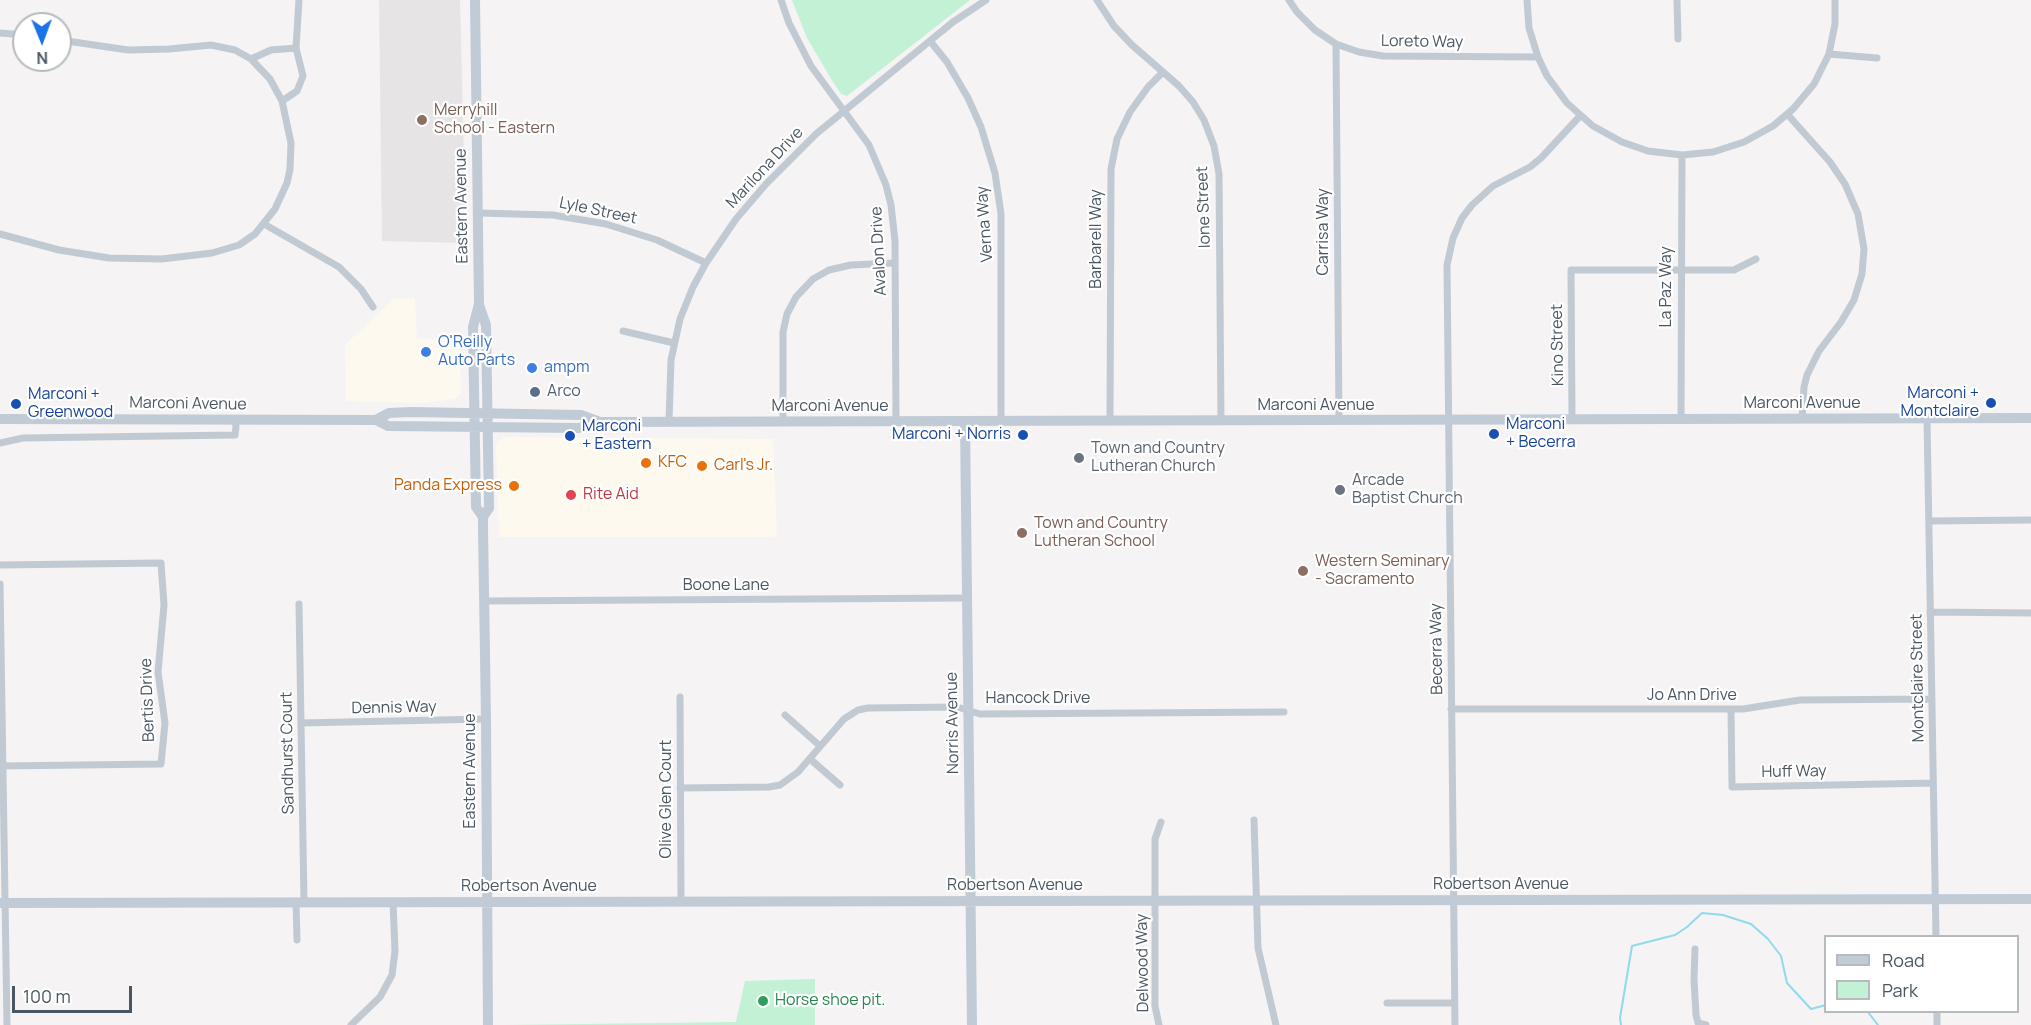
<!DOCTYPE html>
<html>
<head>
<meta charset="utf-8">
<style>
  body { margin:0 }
  #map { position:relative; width:2031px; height:1025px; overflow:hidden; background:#f5f3f3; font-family:Manrope,sans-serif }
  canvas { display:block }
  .legend { position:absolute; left:1824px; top:935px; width:195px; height:78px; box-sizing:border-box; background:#fff; border:2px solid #b7bbc0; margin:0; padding:8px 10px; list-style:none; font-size:18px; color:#4a5661 }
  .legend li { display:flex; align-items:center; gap:12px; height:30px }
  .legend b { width:30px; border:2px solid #b7bbc0 }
  .north { position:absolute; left:12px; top:12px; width:60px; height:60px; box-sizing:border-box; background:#fff; border:2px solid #b7bbc0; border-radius:50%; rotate:179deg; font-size:16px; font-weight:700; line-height:24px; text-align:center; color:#4a5661 }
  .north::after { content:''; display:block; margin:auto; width:21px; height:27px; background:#1a73e8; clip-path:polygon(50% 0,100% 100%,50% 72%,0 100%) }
  .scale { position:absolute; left:12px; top:986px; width:120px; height:27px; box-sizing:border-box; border:3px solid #4a5661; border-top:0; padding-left:8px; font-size:18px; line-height:21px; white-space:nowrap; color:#4a5661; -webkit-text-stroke:4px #fff; paint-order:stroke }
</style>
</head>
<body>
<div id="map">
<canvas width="2031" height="1025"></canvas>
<ul class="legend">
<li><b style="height:8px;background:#c1cbd6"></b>Road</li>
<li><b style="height:16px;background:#c3f1d5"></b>Park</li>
</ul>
<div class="north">N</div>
<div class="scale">100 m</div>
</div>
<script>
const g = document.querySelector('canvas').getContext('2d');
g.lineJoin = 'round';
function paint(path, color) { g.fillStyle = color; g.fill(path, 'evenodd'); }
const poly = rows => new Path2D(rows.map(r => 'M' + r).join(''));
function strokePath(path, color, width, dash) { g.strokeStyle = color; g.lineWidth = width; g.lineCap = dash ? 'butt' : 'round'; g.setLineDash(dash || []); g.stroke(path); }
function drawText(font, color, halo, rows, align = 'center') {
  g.font = font + ' Manrope,sans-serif'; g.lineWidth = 4.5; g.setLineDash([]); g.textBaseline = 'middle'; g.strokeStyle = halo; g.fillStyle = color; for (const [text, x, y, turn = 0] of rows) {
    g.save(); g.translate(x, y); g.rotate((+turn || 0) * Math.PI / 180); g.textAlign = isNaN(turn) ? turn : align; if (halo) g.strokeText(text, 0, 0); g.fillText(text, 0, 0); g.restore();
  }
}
paint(poly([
  [415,298,417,339,460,338,461,393,455,399,424,403,346,401,345,345,394,299],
  [503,437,773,439,777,533,774,537,499,537,496,444]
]), '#fdf9ef');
paint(poly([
  [379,0,460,0,466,243,382,241]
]), '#e6e4e5');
paint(poly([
  [792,0,970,0,847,96,841,94,833,82,807,38],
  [815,979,815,1025,506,1025,736,1022,745,981]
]), '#c3f1d5');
strokePath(poly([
  [1868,1012,1878,1025],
  [1621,1025,1620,1018,1632,946,1675,935,1687,927,1702,913,1723,915,1751,924,1768,939,1781,956,1787,983,1811,1009,1826,1005]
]), '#90daee', 2);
strokePath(poly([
  [781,0,789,23,811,66,869,145,886,185,891,205,895,241,896,422],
  [1097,0,1114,26,1132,45,1179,86,1193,102,1204,120,1214,146,1219,174,1221,421],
  [1289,0,1297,12,1315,30,1336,44,1359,52,1383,56,1538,57],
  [1527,0,1529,28,1538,57,1547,76,1567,103,1593,126,1622,142,1648,151,1682,155,1713,152,1744,142,1773,126,1793,109,1814,84,1829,54,1835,24,1835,0],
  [1677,0,1678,39],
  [0,33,24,35],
  [930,41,947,62,968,98,981,127,995,173,1001,214,1001,421],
  [1336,44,1339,420],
  [1829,54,1877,58],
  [251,59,271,50,296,48],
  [282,101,297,91,303,76,296,48,299,0],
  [1788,115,1830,162,1845,184,1858,214,1864,249,1862,274,1854,300,1841,322,1819,351,1807,375,1804,387,1802,419],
  [478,213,553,215,606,224,657,240,706,263],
  [264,224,339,267,361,289,373,307],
  [0,234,59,250,109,258,162,259,212,253,239,245,255,234,275,209,287,183,290,169,291,143,282,101,270,79,251,59,235,50,211,45,169,49,128,50,60,40],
  [623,331,674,343],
  [1681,419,1682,155],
  [1927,419,1936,936],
  [1572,420,1571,270,1734,270,1756,259],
  [1110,421,1111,169,1117,139,1130,112,1148,87,1163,72],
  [669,422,671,360,680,319,693,287,706,263,736,219,766,184,816,134,953,22,986,0],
  [783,422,783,332,787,314,796,297,813,279,829,270,851,265,895,263],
  [0,443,23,438,235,435,236,427,235,419],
  [1929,521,2031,520],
  [0,565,161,563,164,605,158,672,165,723,161,764,0,766],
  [0,584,7,1025],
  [484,601,967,598],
  [299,604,304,902],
  [1930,612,2031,613],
  [680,697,681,901],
  [1451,709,1743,709,1800,700,1932,699],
  [1731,709,1732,787,1933,783],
  [785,715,820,746],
  [301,723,486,719],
  [810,759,840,785],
  [680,788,769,787,780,785,798,772,844,719,858,710,868,708,957,707,980,714,1284,712],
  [1254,820,1258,948,1276,1025],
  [296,902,297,940],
  [1695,949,1694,979,1696,1015,1698,1023,1706,1025],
  [1387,1003,1454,1003],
  [1937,1012,1937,1025],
  [351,1025,380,997,392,975,395,951,393,902],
  [1159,1025,1155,1006,1155,839,1161,822],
  [1455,1025,1447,265,1453,238,1462,218,1472,205,1493,186,1530,167,1541,158,1580,116]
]), '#c1cad2', 7);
strokePath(poly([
  [475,0,479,304,473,327,476,507,483,517,483,528,486,719,488,1025],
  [479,305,486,325,489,508,483,517],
  [0,419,376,420,388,426,579,428,600,422,2031,418],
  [376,420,389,413,411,412,581,415,600,422],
  [965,421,972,1025],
  [0,903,2031,899]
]), '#c1cbd6', 10);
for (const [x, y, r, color] of [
  [422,120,6,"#8d6e63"],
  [426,352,6,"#3f7fe0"],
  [532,368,6,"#3f7fe0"],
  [535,392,6,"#5c6f8a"],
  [1991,403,6,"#1a4fb4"],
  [16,404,6,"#1a4fb4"],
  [1494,434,6,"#1a4fb4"],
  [1023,435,6,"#1a4fb4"],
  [570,436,6,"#1a4fb4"],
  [1079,458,6,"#6b7280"],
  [646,463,6,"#e8710a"],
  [702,466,6,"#e8710a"],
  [514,486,6,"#e8710a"],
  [1340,490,6,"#6b7280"],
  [571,495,6,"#e0444e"],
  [1022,533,6,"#8d6e63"],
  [1303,571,6,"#8d6e63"],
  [763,1001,6,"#2e9e5b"]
]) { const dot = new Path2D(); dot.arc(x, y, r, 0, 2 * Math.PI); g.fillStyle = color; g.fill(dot); strokePath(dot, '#fff', 2); }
drawText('16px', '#4a5661', '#fff', [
  ["Loreto Way",1422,42,1],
  ["Marilona Drive",765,168,-47],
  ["Eastern Avenue",462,206,-91],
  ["Ione Street",1204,207,-92],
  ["Lyle Street",598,211,12],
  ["Verna Way",985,224,-94],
  ["Carrisa Way",1324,232,-90],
  ["Barbarell Way",1097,239,-90],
  ["Avalon Drive",879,251,-93],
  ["La Paz Way",1667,287,-90],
  ["Kino Street",1558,345,-91],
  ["Marconi Avenue",188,404,1],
  ["Marconi Avenue",1802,404],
  ["Marconi Avenue",1316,406],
  ["Marconi Avenue",830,407],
  ["Boone Lane",726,586],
  ["Becerra Way",1437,649,-91],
  ["Montclaire Street",1918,678,-91],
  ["Jo Ann Drive",1692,696],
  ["Hancock Drive",1038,699],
  ["Bertis Drive",148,700,-92],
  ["Dennis Way",394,708,-1],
  ["Norris Avenue",953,723,-91],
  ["Sandhurst Court",288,753,-91],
  ["Eastern Avenue",471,771,-90],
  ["Huff Way",1794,772,-1],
  ["Olive Glen Court",667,799,-90],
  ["Robertson Avenue",1501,885],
  ["Robertson Avenue",1015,886],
  ["Robertson Avenue",529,887],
  ["Delwood Way",1143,963,-91]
]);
drawText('16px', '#785e54', '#fff', [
  ["Merryhill",434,111],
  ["School - Eastern",434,129],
  ["Town and Country",1034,524],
  ["Lutheran School",1034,542],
  ["Western Seminary",1315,562],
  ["- Sacramento",1315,580]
], 'left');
drawText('16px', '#366cbe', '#fff', [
  ["O'Reilly",438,343],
  ["Auto Parts",438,361],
  ["ampm",544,368]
], 'left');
drawText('16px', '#4e5e75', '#fff', [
  ["Arco",547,392]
], 'left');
drawText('16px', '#164399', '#fff', [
  ["Marconi +",1979,394,"right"],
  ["Montclaire",1979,412,"right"],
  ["Marconi +",28,395],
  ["Greenwood",28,413],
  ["Marconi",1506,425],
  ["+ Becerra",1506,443],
  ["Marconi",582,427],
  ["+ Eastern",582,445],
  ["Marconi + Norris",1011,435,"right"]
], 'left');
drawText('16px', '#5b616d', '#fff', [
  ["Town and Country",1091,449],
  ["Lutheran Church",1091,467],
  ["Arcade",1352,481],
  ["Baptist Church",1352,499]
], 'left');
drawText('16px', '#c56008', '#fff', [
  ["KFC",658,463],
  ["Carl's Jr.",714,466],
  ["Panda Express",502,486,"right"]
], 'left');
drawText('16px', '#be3a42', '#fff', [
  ["Rite Aid",583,495]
], 'left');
drawText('16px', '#27864d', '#fff', [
  ["Horse shoe pit.",775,1001]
], 'left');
</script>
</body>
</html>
